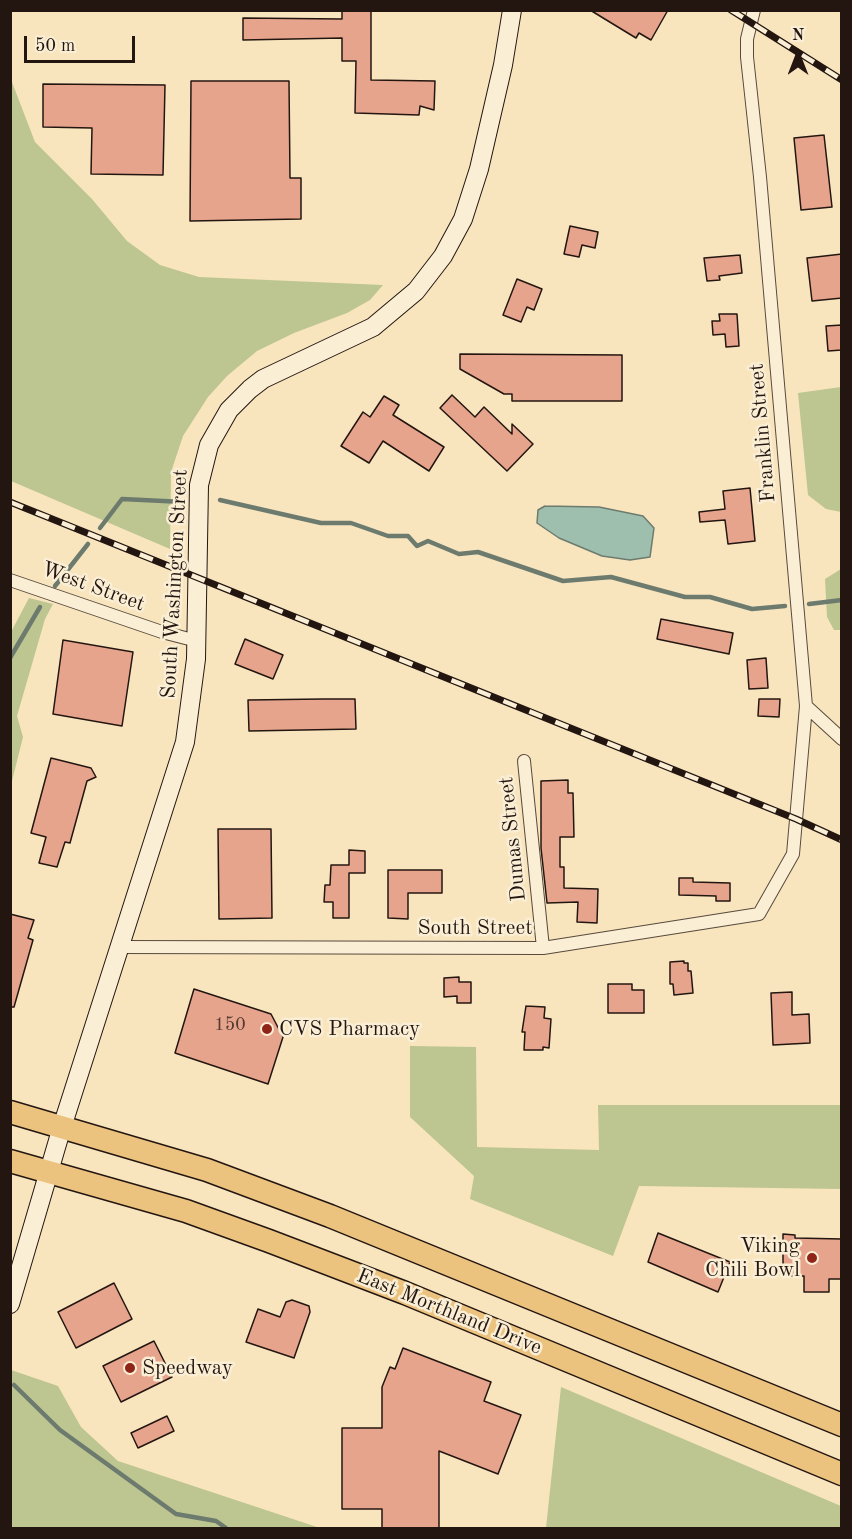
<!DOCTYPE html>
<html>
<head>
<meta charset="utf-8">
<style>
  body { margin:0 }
  #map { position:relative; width:852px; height:1539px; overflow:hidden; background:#f8e5be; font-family:"Old Standard TT",serif }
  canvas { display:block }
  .frame { position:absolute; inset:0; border:12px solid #231611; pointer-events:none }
  .north { position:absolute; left:768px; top:24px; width:60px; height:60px; -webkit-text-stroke:4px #faeed5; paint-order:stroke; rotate:0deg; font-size:16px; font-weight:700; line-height:24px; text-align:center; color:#231611 }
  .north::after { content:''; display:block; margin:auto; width:21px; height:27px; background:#231611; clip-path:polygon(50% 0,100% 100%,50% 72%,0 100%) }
  .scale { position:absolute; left:24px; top:36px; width:111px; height:27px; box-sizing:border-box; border:3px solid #231611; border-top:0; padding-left:8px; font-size:18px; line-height:21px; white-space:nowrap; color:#231611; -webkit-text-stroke:4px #faeed5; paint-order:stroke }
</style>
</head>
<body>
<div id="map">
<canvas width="852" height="1539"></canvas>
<div class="frame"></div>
<div class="north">N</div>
<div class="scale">50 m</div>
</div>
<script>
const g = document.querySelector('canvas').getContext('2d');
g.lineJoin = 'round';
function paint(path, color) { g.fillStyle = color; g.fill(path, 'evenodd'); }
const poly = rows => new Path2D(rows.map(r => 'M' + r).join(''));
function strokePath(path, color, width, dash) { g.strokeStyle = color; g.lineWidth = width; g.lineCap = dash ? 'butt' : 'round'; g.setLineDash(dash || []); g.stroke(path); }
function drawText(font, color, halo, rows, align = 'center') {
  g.font = font + ' "Old Standard TT",serif'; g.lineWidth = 5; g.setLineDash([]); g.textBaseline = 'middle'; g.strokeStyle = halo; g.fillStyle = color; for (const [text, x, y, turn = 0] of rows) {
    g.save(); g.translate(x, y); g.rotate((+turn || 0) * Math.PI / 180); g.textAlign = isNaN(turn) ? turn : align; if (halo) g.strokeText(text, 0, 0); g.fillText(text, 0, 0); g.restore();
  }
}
paint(poly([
  [10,77,35,142,92,199,127,241,160,265,199,277,383,285,370,300,347,313,294,333,257,351,227,376,208,397,183,436,171,472,170,549,11,481],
  [841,387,842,387,841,512,826,509,808,495,798,393],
  [841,569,841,630,834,630,827,617,825,579],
  [29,598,53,604,45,619,17,716,23,737,11,785,11,632],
  [410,1046,476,1047,477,1147,599,1150,598,1105,841,1105,841,1189,639,1186,613,1256,470,1199,474,1176,410,1117],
  [11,1370,58,1386,81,1427,118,1461,320,1528,11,1528],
  [561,1387,841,1506,841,1528,546,1528]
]), '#bdc591');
const water = poly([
  [545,506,599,507,643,516,654,528,650,557,630,560,602,556,559,538,537,523,538,510,545,506]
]);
paint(water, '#9ebfae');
strokePath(water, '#6d7b6f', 1.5);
strokePath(poly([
  [220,500,321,523,351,523,388,536,408,536,417,546,428,541,459,554,478,552,563,581,611,577,685,597,710,597,752,609,785,606],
  [100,528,122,499,184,502],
  [55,586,88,544],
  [809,604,842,600],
  [10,658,40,607],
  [14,1385,60,1430,176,1514,216,1521,226,1528]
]), '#6d7b6f', 4.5);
const building = poly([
  [342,10,371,10,371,80,435,81,434,110,420,106,419,115,355,113,356,61,342,61,342,38,243,40,243,18,342,19,342,10],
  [590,10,668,10,651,40,639,33,636,38,590,10],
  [191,81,289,81,290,178,301,178,301,219,190,221,191,81],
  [43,84,165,85,163,175,91,174,92,128,43,127,43,84],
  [824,135,832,207,801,210,794,138,824,135],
  [570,226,598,232,595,248,582,245,579,257,564,254,570,226],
  [842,254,842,298,812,301,807,258,842,254],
  [740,255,742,273,719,276,720,280,707,281,704,258,740,255],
  [517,279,542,289,534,310,527,307,521,322,503,315,517,279],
  [719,314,737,314,739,346,726,347,725,334,713,335,712,321,720,321,719,314],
  [842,325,842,350,828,351,826,326,842,325],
  [460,354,622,355,622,401,512,401,512,394,504,394,460,369,460,354],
  [452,395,475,417,484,407,512,434,512,424,533,444,507,471,440,408,452,395],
  [384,396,399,405,393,415,444,447,429,471,383,441,369,463,341,446,363,412,370,417,384,396],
  [750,488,755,541,728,544,725,520,700,522,699,512,725,509,723,491,750,488],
  [661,619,733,633,729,654,657,639,661,619],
  [245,639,283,655,273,679,235,664,245,639],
  [63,640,133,652,122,726,53,714,63,640],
  [766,658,768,688,749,689,747,660,766,658],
  [323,699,355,699,356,729,249,731,248,700,323,699],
  [759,699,780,699,779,717,758,716,759,699],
  [51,758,91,768,96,777,87,781,70,843,65,842,57,867,39,863,46,837,31,833,51,758],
  [568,780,568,793,573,793,574,837,560,837,560,867,564,867,564,888,598,889,597,923,577,922,578,902,547,903,541,848,541,781,568,780],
  [218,829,271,829,272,918,219,919,218,829],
  [349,850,365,851,365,873,349,873,349,918,333,918,333,902,324,902,325,885,330,885,331,865,349,865,349,850],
  [388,870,442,870,442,893,408,893,408,919,388,918,388,870],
  [679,878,693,878,693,882,730,883,730,901,716,901,716,896,679,895,679,878],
  [10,914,34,920,28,938,33,940,14,1007,10,1007,10,914],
  [684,961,684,963,688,963,688,971,691,971,693,993,674,995,673,984,670,984,670,962,684,961],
  [459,977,459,982,471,982,471,1003,457,1003,457,996,444,997,444,978,459,977],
  [608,984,632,984,632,990,644,990,644,1013,608,1013,608,984],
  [194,989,271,1014,283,1037,268,1084,175,1053,194,989],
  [792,992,792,1015,809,1014,810,1043,773,1045,771,993,792,992],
  [526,1006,545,1007,544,1018,551,1019,549,1048,543,1047,543,1050,524,1050,525,1032,522,1032,526,1006],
  [658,1233,730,1262,718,1292,648,1262,658,1233],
  [783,1234,795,1235,795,1238,842,1239,842,1279,829,1279,829,1292,804,1292,804,1276,783,1276,783,1234],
  [114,1283,132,1319,76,1348,58,1312,114,1283],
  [292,1300,309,1306,310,1312,294,1358,246,1342,258,1309,280,1317,286,1302,292,1300],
  [154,1341,172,1377,121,1402,103,1366,154,1341],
  [403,1348,491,1382,484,1401,521,1415,498,1474,439,1451,439,1528,382,1528,382,1509,342,1509,342,1428,382,1428,382,1387,390,1367,395,1369,403,1348],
  [167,1416,174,1431,138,1448,131,1433,167,1416]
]);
paint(building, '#e7a48c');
strokePath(building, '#231611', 1.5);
const street = poly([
  [10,580,162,632,197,641],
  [806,706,842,739],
  [524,761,543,948],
  [119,947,543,948,759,914,793,854,806,706,760,177,747,57,747,39,754,10]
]);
const secondary = poly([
  [10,1304,62,1127,185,742,196,659,199,485,209,445,229,410,250,389,263,379,373,327,416,291,443,256,463,219,479,169,503,65,512,10]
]);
const highway = poly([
  [10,1112,207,1170,330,1216,842,1425],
  [10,1161,186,1211,269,1241,405,1293,842,1474]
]);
strokePath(street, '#584a3c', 14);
strokePath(secondary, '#231611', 20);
strokePath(highway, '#231611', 25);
strokePath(street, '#faeed5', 12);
strokePath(secondary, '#faeed5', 18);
strokePath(highway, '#ecc27f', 22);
const rail = poly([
  [731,10,842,80],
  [10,502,796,819,842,840]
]);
strokePath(rail, '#231611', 7);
strokePath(rail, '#faeed5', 4.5, [14]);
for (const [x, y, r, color] of [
  [267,1029,6,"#8f2418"],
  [812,1258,6,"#8f2418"],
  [130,1368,6,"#8f2418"]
]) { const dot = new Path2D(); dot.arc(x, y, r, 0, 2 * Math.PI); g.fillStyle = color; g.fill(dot); strokePath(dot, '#faeed5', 2); }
drawText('18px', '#543a30', null, [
  ["150",230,1025]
]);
drawText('21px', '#231611', '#faeed5', [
  ["Franklin Street",763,433,-95],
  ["South Washington Street",175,584,-87],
  ["West Street",93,587,20],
  ["Dumas Street",513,839,-96],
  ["South Street",475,928],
  ["East Morthland Drive",449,1312,22]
]);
drawText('21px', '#231611', '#faeed5', [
  ["CVS Pharmacy",279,1029],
  ["Viking",800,1246,"right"],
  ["Chili Bowl",800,1270,"right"],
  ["Speedway",142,1368]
], 'left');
</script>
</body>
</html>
